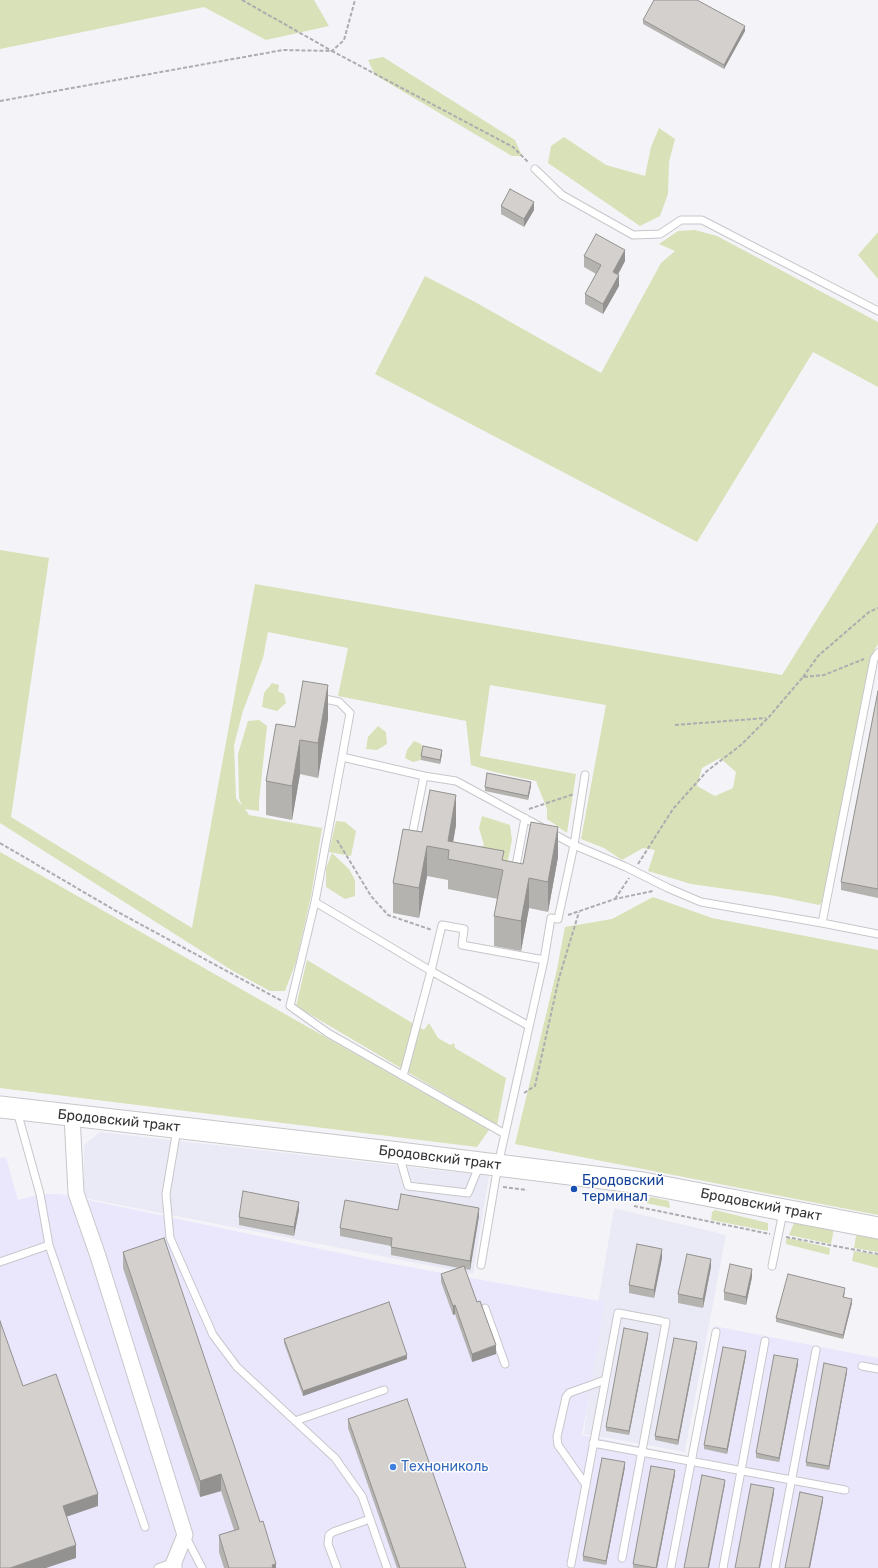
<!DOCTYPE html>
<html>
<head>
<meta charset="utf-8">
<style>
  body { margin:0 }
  canvas { display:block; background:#f4f4f8 }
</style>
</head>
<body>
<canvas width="878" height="1568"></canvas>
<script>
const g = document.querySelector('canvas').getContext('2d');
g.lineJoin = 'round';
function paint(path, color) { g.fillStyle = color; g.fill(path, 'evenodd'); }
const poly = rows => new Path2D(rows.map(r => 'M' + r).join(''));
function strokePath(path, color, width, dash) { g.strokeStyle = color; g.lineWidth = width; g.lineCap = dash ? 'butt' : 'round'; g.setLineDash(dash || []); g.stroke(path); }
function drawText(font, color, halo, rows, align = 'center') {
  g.font = font + ' Rubik,sans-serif'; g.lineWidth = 3; g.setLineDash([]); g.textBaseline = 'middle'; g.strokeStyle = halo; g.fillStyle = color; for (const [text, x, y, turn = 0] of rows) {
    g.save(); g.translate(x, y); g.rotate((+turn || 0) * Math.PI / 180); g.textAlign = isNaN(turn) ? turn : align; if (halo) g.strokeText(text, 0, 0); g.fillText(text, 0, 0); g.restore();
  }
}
paint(poly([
  [100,1132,489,1176,473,1274,84,1198,84,1145],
  [614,1208,726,1235,685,1452,584,1434,599,1297]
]), '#eaeaf6');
paint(poly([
  [6,1157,18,1200,40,1194,60,1194,382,1262,605,1302,582,1435,689,1456,714,1326,878,1358,878,1568,0,1568,0,1158]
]), '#eae7fd');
paint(poly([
  [0,0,314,0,329,26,266,40,204,7,0,49],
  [383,57,515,140,522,156,512,156,375,75,368,60],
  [659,128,675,139,669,162,668,194,660,216,640,226,548,163,551,146,564,137,606,165,645,176,651,147],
  [695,230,717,236,878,322,878,387,813,352,697,542,375,374,425,276,475,302,601,373,661,263,675,251,659,244,678,231],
  [878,232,878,279,858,255],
  [878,522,878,644,871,656,825,899,819,905,776,896,691,884,648,871,655,850,643,848,622,860,604,848,581,839,606,705,490,685,480,756,576,774,567,833,547,819,547,809,536,781,494,772,471,765,466,721,338,696,348,648,268,632,263,658,243,711,234,745,236,798,242,806,239,798,238,754,248,721,259,720,267,726,259,801,259,811,245,809,249,815,322,828,311,896,296,962,285,991,270,991,233,971,0,823,0,550,49,558,11,817,192,928,255,584,782,675],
  [720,758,736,772,733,788,715,796,697,786,702,768],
  [272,683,279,685,278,691,284,694,286,703,277,711,262,707,264,693],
  [378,726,386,732,387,744,377,750,366,749,368,737],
  [414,741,421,744,423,750,421,760,413,762,405,758,407,750],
  [482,816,510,825,512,840,507,865,473,854,484,845,479,828],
  [336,821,345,822,356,831,351,856,329,852],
  [0,852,489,1130,477,1147,0,1088],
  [332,853,349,869,355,880,355,896,345,899,326,887,326,868],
  [653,897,712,918,878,950,878,1215,515,1144,557,969,565,927,612,919],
  [307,960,424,1030,429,1023,438,1038,450,1045,454,1043,455,1048,506,1078,497,1125,296,1006],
  [651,1197,669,1201,670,1208,646,1203],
  [715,1210,768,1223,768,1231,711,1220,712,1212],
  [794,1223,834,1229,831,1244,789,1235],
  [860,1234,878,1237,878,1252,854,1248,856,1236],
  [788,1238,830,1248,829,1255,786,1244,786,1239],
  [854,1251,878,1255,878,1268,852,1261]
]), '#d8e1b7');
const lane = poly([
  [535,169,562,195,633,235,660,234,681,220,702,220,878,311],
  [320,698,339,702,350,713,342,757],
  [550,832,574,845,626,867,668,888,701,902,822,923,874,659,878,653],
  [411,840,424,776],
  [515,871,525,818],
  [315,902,431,971,529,1026],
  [822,923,878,934],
  [544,960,551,918,558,919,574,845,585,775],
  [403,1076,431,971,442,925,464,929,462,945,544,960,498,1165,481,1265],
  [17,1111,40,1194,49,1245,145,1527],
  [177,1129,166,1194,170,1238,213,1335,237,1367,335,1458,362,1496,387,1568],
  [505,1134,328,1033,290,1006,315,902,342,757,424,776,456,781,541,827],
  [399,1155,408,1186,468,1193,480,1164],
  [0,1262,49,1245],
  [772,1266,783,1212],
  [485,1308,505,1364],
  [862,1366,878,1369],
  [295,1421,384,1390],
  [593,1443,845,1490],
  [586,1485,558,1445,557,1437,566,1397,569,1393,605,1380],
  [186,1537,202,1568],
  [622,1558,666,1322],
  [571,1564,618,1313,661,1321],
  [671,1567,716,1332],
  [158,1568,174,1562],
  [337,1568,328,1544,329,1535,333,1532,370,1519],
  [723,1568,765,1341],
  [775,1568,816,1350]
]);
const street = poly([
  [72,1116,76,1193,98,1256,185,1535,174,1562,174,1568]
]);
const secondary = poly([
  [0,1107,399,1153,643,1183,878,1228]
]);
strokePath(lane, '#c7c7cb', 9);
strokePath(street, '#c7c7cb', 17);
strokePath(secondary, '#c7c7cb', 23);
strokePath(poly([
  [242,0,332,51,344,40,355,0],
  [0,101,283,50,332,51,513,147,528,162],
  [803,677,818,656,869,612,878,608],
  [675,725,766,718],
  [529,809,574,794],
  [337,840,371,896,388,915,432,930],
  [0,843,116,911,282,1001],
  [638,864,673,809,707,771,741,745,768,718,803,677,824,675,864,659],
  [615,899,629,878],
  [568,915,615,899,653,891],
  [524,1093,535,1086,559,978,579,912],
  [503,1187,527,1190],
  [634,1206,770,1234],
  [786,1237,878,1254]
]), '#adadb0', 2, [4, 2]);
strokePath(lane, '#fff', 7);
strokePath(street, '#fff', 15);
strokePath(secondary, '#fff', 21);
paint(poly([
  [643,20,745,31,724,69,643,24],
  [501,206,534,210,524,227,501,214],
  [584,256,625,261,618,275,619,286,603,314,585,304,585,294,596,274,584,267],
  [878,691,878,898,841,890,841,882],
  [328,719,318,778,300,774,292,820,266,815,266,781,295,727],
  [442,754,440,764,421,760,421,756],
  [531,786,528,800,485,791,485,787],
  [456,825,453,842,504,861,523,864,558,857,548,912,529,908,521,951,494,946,494,916,498,899,448,889,448,880,427,876,419,918,393,913,393,883,422,832],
  [299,1210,294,1236,239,1225,239,1217],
  [398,1210,479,1216,470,1270,465,1269,496,1354,472,1362,455,1314,453,1315,441,1282,441,1274,459,1268,391,1255,391,1246,340,1236,340,1228],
  [123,1252,260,1522,276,1568,224,1568,219,1552,219,1535,234,1530,221,1491,200,1497,123,1268],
  [662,1258,654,1298,629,1293,629,1285],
  [711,1267,703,1308,678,1303,678,1294],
  [752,1277,746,1305,724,1300,724,1292],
  [845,1292,844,1297,852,1303,843,1339,776,1322,776,1318],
  [648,1337,629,1435,606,1431,606,1427],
  [284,1339,407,1359,303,1396,284,1343],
  [697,1346,678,1445,655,1440,655,1436],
  [746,1355,727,1454,704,1449,704,1445],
  [798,1364,779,1462,756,1458,756,1453],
  [847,1372,829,1470,806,1466,806,1462],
  [348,1419,466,1568,397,1568,348,1428],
  [625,1467,606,1565,583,1561,583,1556],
  [675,1474,657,1568,633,1568,633,1564]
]), '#b5b3b0');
paint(poly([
  [745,26,745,31,724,69,724,65],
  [534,202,534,210,524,227,524,219],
  [625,250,625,261,613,283,613,272],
  [619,275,619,286,603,314,603,304],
  [328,685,328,719,318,778,318,743],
  [300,740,300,774,292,820,292,786],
  [442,750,442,754,440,764,440,760],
  [531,782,531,786,528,800,528,796],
  [456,795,456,825,450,860,449,850,448,841],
  [558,827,558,857,548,912,548,882],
  [427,846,427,876,419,918,419,888],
  [529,878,529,908,521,951,521,921],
  [299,1202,299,1210,294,1236,294,1227],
  [479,1208,479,1216,470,1270,470,1261],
  [662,1249,662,1258,654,1298,654,1290],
  [711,1259,711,1267,703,1308,703,1299],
  [752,1269,752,1277,746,1305,746,1297],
  [852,1299,852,1303,843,1339,843,1335],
  [455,1305,455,1314,453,1315,453,1306],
  [648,1333,648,1337,629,1435,629,1431],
  [697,1342,697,1346,678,1445,678,1440],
  [496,1345,496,1354,472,1362,472,1354],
  [746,1351,746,1355,727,1454,727,1449],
  [407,1355,407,1359,303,1396,303,1391],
  [798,1359,798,1364,779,1462,779,1458],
  [847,1368,847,1372,829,1470,829,1466],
  [625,1462,625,1467,606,1565,606,1561],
  [675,1470,675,1474,657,1568,656,1568],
  [221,1474,221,1491,200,1497,200,1481],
  [725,1480,725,1484,709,1568,708,1568],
  [774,1488,774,1493,760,1568,759,1568],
  [98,1494,98,1506,63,1518,63,1506],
  [823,1497,823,1501,810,1568,809,1568],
  [76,1545,76,1558,46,1568,10,1568],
  [276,1564,276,1568,272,1568,272,1565]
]), '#949290');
const building = poly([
  [654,0,697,0,745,26,724,65,643,20,654,0],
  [510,189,534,202,524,219,501,206,510,189],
  [596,234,625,250,613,272,619,275,603,304,585,294,601,265,584,256,596,234],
  [303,681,328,685,318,743,300,740,292,786,266,781,276,724,295,727,303,681],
  [878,691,878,889,841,882,878,691],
  [423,746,442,750,440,760,421,756,423,746],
  [487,773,531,782,528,796,485,787,487,773],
  [430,790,456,795,448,841,504,851,502,860,523,864,531,822,558,827,548,882,529,878,521,921,494,916,503,870,448,859,449,850,427,846,419,888,393,883,403,829,422,832,430,790],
  [243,1191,299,1202,294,1227,239,1217,243,1191],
  [401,1194,479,1208,470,1261,391,1247,392,1238,340,1228,345,1200,398,1210,401,1194],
  [164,1238,260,1522,263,1521,276,1564,272,1565,273,1568,229,1568,219,1535,239,1529,221,1474,200,1481,123,1252,164,1238],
  [637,1244,662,1249,654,1290,629,1285,637,1244],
  [687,1254,711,1259,703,1299,678,1294,687,1254],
  [730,1264,752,1269,746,1297,724,1292,730,1264],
  [464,1266,477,1302,480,1301,496,1345,472,1354,455,1305,453,1306,441,1274,464,1266],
  [788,1274,845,1288,843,1297,852,1299,843,1335,776,1318,788,1274],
  [389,1302,407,1355,303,1391,284,1339,389,1302],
  [0,1321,23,1386,56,1374,98,1494,63,1506,76,1545,10,1568,0,1568,0,1321],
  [624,1328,648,1333,629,1431,606,1427,624,1328],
  [674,1338,697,1342,678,1440,655,1436,674,1338],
  [723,1347,746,1351,727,1449,704,1445,723,1347],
  [774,1355,798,1359,779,1458,756,1453,774,1355],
  [824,1363,847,1368,829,1466,806,1462,824,1363],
  [407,1399,466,1568,400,1568,348,1419,407,1399],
  [602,1458,625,1462,606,1561,583,1556,602,1458],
  [651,1466,675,1470,656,1568,633,1564,651,1466],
  [702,1475,725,1480,708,1568,684,1568,702,1475],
  [751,1484,774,1488,759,1568,735,1568,751,1484],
  [800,1492,823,1497,809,1568,785,1568,800,1492]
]);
paint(building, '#d3d0cd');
strokePath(building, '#949290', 1);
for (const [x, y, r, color] of [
  [574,1189,4,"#1a4fb4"],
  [393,1467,4,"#3f7fe0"]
]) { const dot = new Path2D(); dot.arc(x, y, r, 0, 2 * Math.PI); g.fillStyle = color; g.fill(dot); strokePath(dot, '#fff', 1.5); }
drawText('14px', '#353536', '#fff', [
  ["Бродовский тракт",119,1121,6],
  ["Бродовский тракт",440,1158,7],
  ["Бродовский тракт",761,1205,11]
]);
drawText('14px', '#164399', '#fff', [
  ["Бродовский",582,1181],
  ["терминал",582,1197]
], 'left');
drawText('14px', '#366cbe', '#fff', [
  ["Технониколь",401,1467]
], 'left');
</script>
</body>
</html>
